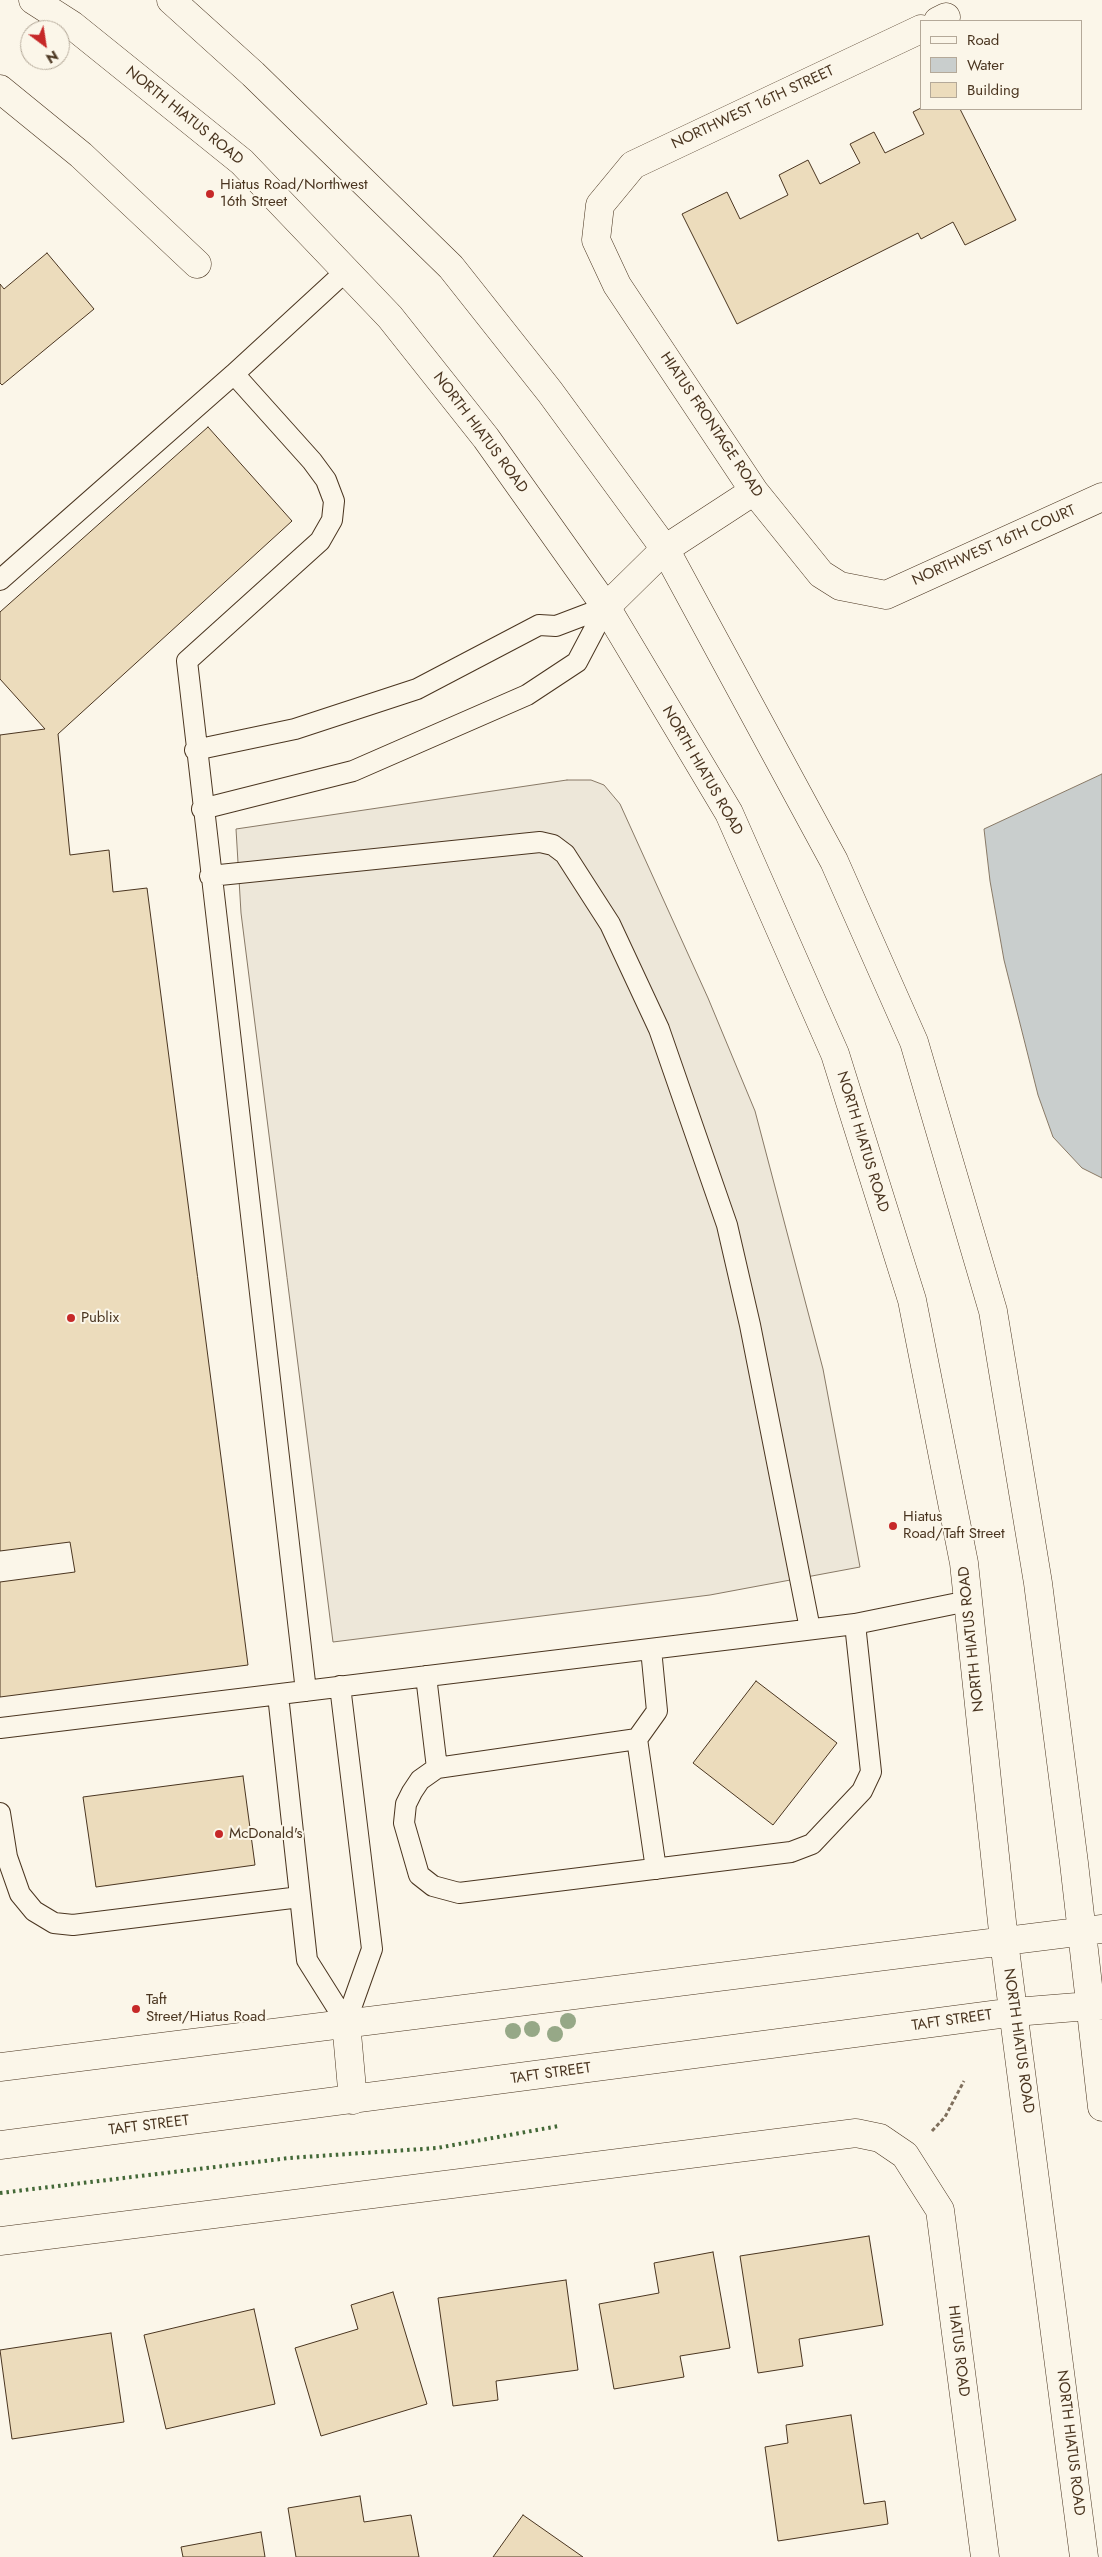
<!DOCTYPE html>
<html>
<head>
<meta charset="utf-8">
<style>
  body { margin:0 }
  #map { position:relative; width:1102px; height:2557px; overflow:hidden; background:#fbf6e9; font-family:Jost,sans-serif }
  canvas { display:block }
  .legend { position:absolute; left:920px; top:20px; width:162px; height:90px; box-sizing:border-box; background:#fbf6e9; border:1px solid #b4a999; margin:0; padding:6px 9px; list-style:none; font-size:15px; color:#4a3520 }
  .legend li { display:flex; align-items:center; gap:10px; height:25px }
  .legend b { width:25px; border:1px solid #b4a999 }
  .north { position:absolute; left:20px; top:20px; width:50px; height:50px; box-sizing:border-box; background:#fbf6e9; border:1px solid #b4a999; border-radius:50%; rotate:149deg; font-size:14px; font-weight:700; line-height:20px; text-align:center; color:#4a3520 }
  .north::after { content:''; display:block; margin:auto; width:18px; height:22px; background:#c62828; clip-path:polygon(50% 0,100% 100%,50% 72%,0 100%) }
</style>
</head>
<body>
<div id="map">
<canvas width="1102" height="2557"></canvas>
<ul class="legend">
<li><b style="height:6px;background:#fbf6e9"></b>Road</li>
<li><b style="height:14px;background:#c9cecd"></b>Water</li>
<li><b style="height:14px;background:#ecdcbc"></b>Building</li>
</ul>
<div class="north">N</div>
</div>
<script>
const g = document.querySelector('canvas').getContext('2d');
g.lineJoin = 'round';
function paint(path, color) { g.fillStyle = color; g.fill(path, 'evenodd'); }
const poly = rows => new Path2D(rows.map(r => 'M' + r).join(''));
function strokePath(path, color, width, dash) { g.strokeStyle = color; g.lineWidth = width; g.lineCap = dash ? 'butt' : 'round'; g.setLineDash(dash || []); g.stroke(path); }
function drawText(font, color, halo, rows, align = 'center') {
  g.font = font + ' Jost,sans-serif'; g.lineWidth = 4; g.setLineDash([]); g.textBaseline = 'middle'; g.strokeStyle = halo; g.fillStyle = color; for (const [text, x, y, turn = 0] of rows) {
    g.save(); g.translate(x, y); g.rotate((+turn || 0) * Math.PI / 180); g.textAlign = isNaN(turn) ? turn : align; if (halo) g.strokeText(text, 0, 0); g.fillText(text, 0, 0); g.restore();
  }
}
const parking = poly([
  [567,780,591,780,604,785,620,804,708,998,755,1111,823,1369,860,1567,710,1595,333,1642,241,913,236,829,567,780]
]);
paint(parking, '#ede7d9');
strokePath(parking, '#887966', 1);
const water = poly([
  [1102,774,1102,1178,1082,1168,1053,1137,1038,1095,1004,960,990,881,984,829,1102,774]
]);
paint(water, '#c9cecd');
strokePath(water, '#887966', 1);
const building = poly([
  [921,108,960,109,1016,220,965,245,953,222,921,239,918,233,737,324,682,214,727,192,740,219,788,195,779,175,808,160,820,184,860,163,850,144,874,132,885,153,924,134,913,112,921,108],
  [47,253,94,309,2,385,0,383,0,284,4,289,47,253],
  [208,427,292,521,58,734,70,855,109,850,113,892,147,888,248,1665,0,1697,0,1582,75,1572,70,1542,0,1551,0,735,45,729,0,679,0,612,208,427],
  [756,1681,837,1743,773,1825,693,1763,756,1681],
  [243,1776,255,1865,96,1887,83,1797,243,1776],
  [869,2236,883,2325,799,2339,803,2366,758,2373,740,2256,869,2236],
  [713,2252,730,2348,680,2356,684,2377,614,2389,599,2304,659,2293,654,2263,713,2252],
  [566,2280,578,2370,496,2381,498,2400,453,2406,438,2298,566,2280],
  [393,2292,427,2404,321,2436,295,2348,358,2329,351,2305,393,2292],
  [254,2309,275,2404,166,2429,144,2335,254,2309],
  [111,2333,124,2422,12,2439,0,2350,111,2333],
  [851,2415,864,2504,885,2501,888,2524,778,2541,765,2447,788,2443,786,2425,851,2415],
  [360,2496,364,2522,411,2515,419,2557,296,2557,288,2508,360,2496],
  [523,2515,583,2557,493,2557,523,2515],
  [261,2532,265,2557,183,2557,181,2547,261,2532]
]);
paint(building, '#ecdcbc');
strokePath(building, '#4a3520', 1);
const lane = poly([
  [0,580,234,374],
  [195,750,295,729,417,689,539,625,556,626,606,607,577,662,527,695,353,771,202,809],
  [210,876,540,842,553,845,565,854,610,924,659,1029,727,1225,750,1325,810,1629],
  [651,1649,657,1711,637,1739,656,1869],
  [426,1676,437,1768,420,1780,412,1792,406,1804,404,1823,419,1875,433,1886,459,1893,791,1852,812,1844,862,1791,871,1772,855,1624],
  [340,1686,372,1949,346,2022],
  [306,1691,187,661,320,541,332,520,334,501,326,480,312,461,234,374,346,271],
  [278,1695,307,1960,346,2022],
  [0,1728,855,1624,968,1601],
  [437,1768,637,1739],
  [0,1813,7,1857,20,1894,34,1911,54,1923,73,1925,300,1897]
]);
const street = poly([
  [938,21,946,17],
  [921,29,633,165,600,205,596,240,617,285,754,491,821,574,840,586,886,595,1102,497],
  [0,89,81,155,197,264],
  [606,607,665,549,754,491],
  [0,2241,856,2133,880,2138,905,2155,940,2210,985,2557]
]);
const secondary = poly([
  [33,0,72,25,242,162,390,317,486,438,606,607,729,813,835,1054,912,1300,964,1563,1004,1941,1084,2557],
  [171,0,253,74,451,267,550,392,665,549,834,861,914,1042,993,1311,1038,1583,1074,1863,1102,2107],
  [346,2022,353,2100],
  [0,2067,1102,1929],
  [0,2145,1015,2012,1102,2005]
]);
strokePath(lane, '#4a3520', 22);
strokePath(street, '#4a3520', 29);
strokePath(secondary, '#4a3520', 29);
strokePath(poly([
  [932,2131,945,2117,964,2081]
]), '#7f6f5c', 3, [4, 2.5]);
strokePath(lane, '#fbf6e9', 20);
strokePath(street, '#fbf6e9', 28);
strokePath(secondary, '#fbf6e9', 28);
strokePath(poly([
  [0,2193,289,2158,437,2148,559,2126]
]), '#436837', 4, [2.5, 4]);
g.fillStyle = '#96a887';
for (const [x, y] of [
  [568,2021],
  [532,2029],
  [513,2031],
  [555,2034]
]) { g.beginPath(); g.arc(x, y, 8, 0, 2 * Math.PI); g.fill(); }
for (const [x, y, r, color] of [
  [210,194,5,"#c62828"],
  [71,1318,5,"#c62828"],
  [893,1526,5,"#c62828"],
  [219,1834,5,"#c62828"],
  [136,2009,5,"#c62828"]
]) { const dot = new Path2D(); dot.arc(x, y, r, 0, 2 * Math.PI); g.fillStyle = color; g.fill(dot); strokePath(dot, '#fbf6e9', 2); }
drawText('15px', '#4a3520', '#fbf6e9', [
  ["NORTHWEST 16TH STREET",753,108,-25],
  ["NORTH HIATUS ROAD",184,116,39],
  ["HIATUS FRONTAGE ROAD",711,425,56],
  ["NORTH HIATUS ROAD",480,433,53],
  ["NORTHWEST 16TH COURT",994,546,-24],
  ["NORTH HIATUS ROAD",702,771,60],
  ["NORTH HIATUS ROAD",862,1142,73],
  ["NORTH HIATUS ROAD",972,1639,-96],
  ["TAFT STREET",952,2021,-8],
  ["NORTH HIATUS ROAD",1018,2041,82],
  ["TAFT STREET",551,2074,-8],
  ["TAFT STREET",149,2126,-7],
  ["HIATUS ROAD",958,2351,83],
  ["NORTH HIATUS ROAD",1070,2443,83]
]);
drawText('15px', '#4a3520', '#fbf6e9', [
  ["Hiatus Road/Northwest",220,185],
  ["16th Street",220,202],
  ["Publix",81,1318],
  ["Hiatus",903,1517],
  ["Road/Taft Street",903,1534],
  ["McDonald's",229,1834],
  ["Taft",146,2000],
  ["Street/Hiatus Road",146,2017]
], 'left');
</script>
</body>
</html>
